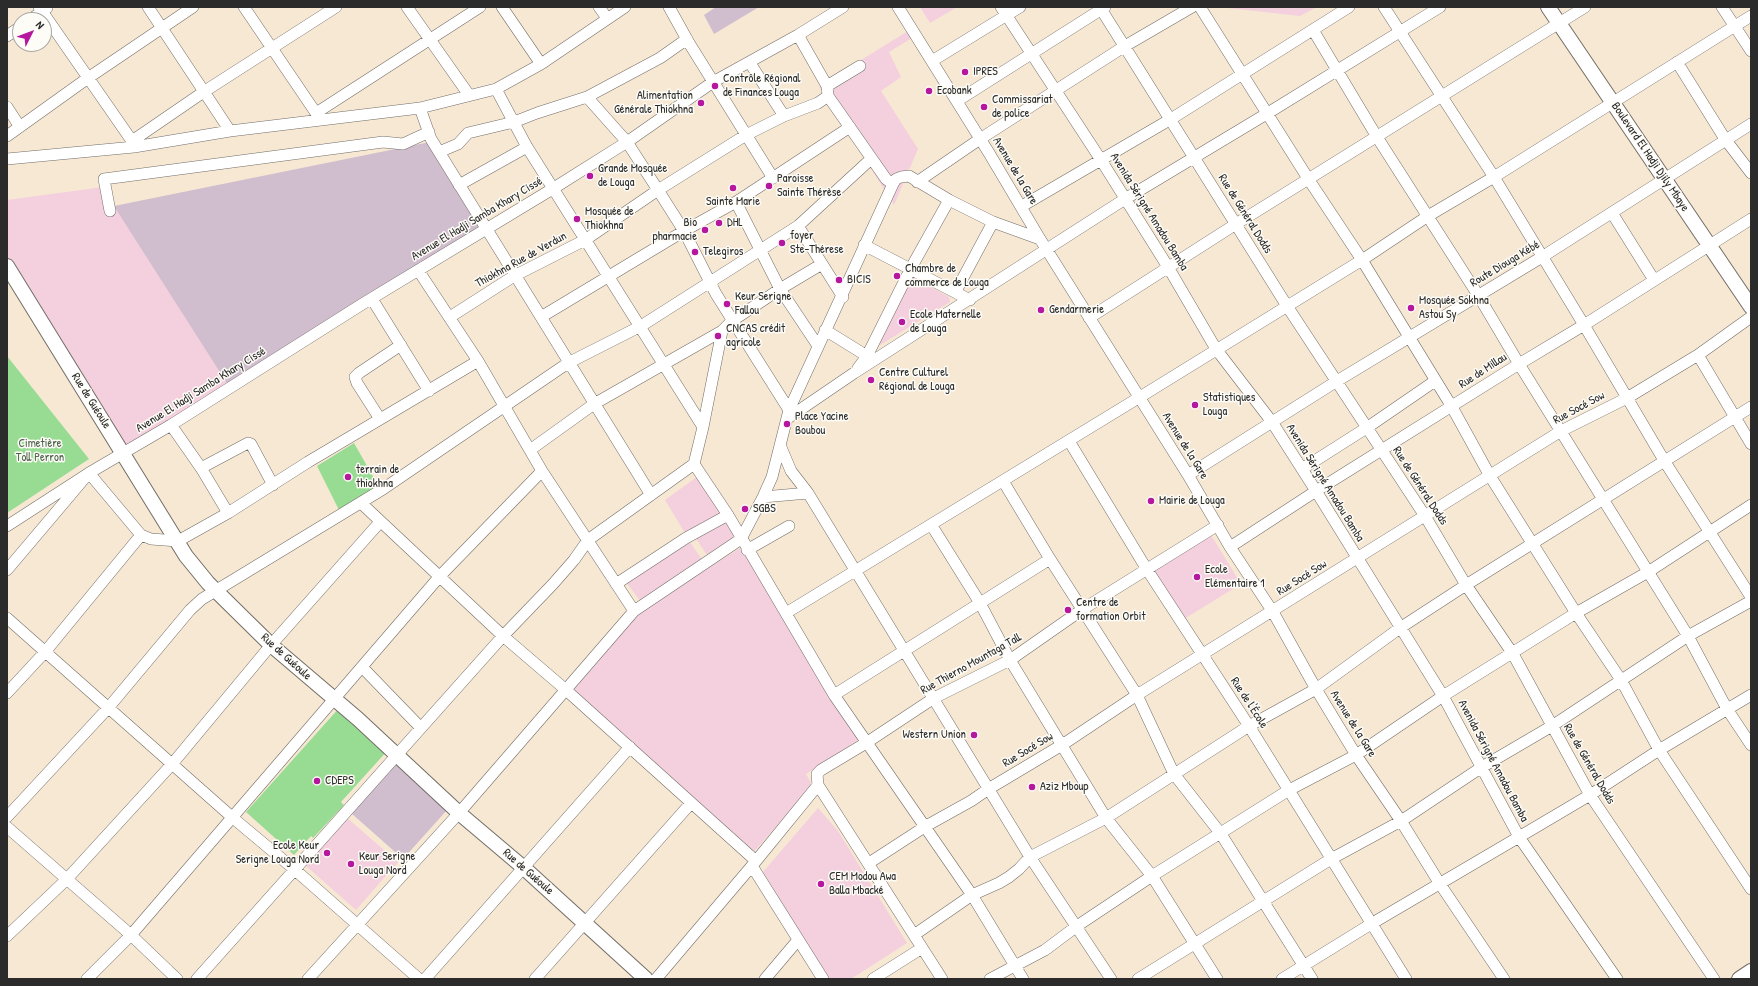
<!DOCTYPE html>
<html>
<head>
<meta charset="utf-8">
<style>
  body { margin:0 }
  #map { position:relative; width:1758px; height:986px; overflow:hidden; background:#f7e8d4; font-family:"Patrick Hand",sans-serif }
  canvas { display:block }
  .frame { position:absolute; inset:0; border:8px solid #2b2b2b; pointer-events:none }
  .north { position:absolute; left:12px; top:12px; width:40px; height:40px; box-sizing:border-box; background:#fdfcf7; border:1px solid #a9a8a5; border-radius:50%; rotate:48deg; font-size:11px; font-weight:700; line-height:16px; text-align:center; color:#2b2b2b }
  .north::after { content:''; display:block; margin:auto; width:14px; height:18px; background:#b5179e; clip-path:polygon(50% 0,100% 100%,50% 72%,0 100%) }
</style>
</head>
<body>
<div id="map">
<canvas width="1758" height="986"></canvas>
<div class="frame"></div>
<div class="north">N</div>
</div>
<script>
const g = document.querySelector('canvas').getContext('2d');
g.lineJoin = 'round';
function paint(path, color) { g.fillStyle = color; g.fill(path, 'evenodd'); }
const poly = rows => new Path2D(rows.map(r => 'M' + r).join(''));
function strokePath(path, color, width, dash) { g.strokeStyle = color; g.lineWidth = width; g.lineCap = dash ? 'butt' : 'round'; g.setLineDash(dash || []); g.stroke(path); }
function drawText(font, color, halo, rows, align = 'center') {
  g.font = font + ' "Patrick Hand",sans-serif'; g.lineWidth = 3; g.setLineDash([]); g.textBaseline = 'middle'; g.strokeStyle = halo; g.fillStyle = color; for (const [text, x, y, turn = 0] of rows) {
    g.save(); g.translate(x, y); g.rotate((+turn || 0) * Math.PI / 180); g.textAlign = isNaN(turn) ? turn : align; if (halo) g.strokeText(text, 0, 0); g.fillText(text, 0, 0); g.restore();
  }
}
paint(poly([
  [920,7,957,7,930,23],
  [1219,7,1317,7,1300,16],
  [908,31,912,38,889,52,901,77,881,91,918,149,894,205,819,86],
  [103,187,230,388,126,454,7,261,7,200],
  [914,278,949,297,950,302,880,345,876,342,909,280],
  [701,474,731,510,685,533,665,500],
  [724,519,737,535,707,555,695,537],
  [1211,535,1241,584,1184,619,1154,571],
  [690,542,705,564,641,602,626,582],
  [742,547,861,738,806,774,812,785,751,855,572,692,640,609],
  [818,808,838,831,907,943,851,979,826,979,774,899,778,896,763,872],
  [346,817,398,862,356,910,305,865]
]), '#f4cfdd');
paint(poly([
  [716,7,759,7,714,34,704,15],
  [430,142,487,234,230,388,114,206],
  [394,763,447,810,403,859,351,813]
]), '#d0bdcd');
paint(poly([
  [7,356,89,459,7,513],
  [354,443,379,487,340,512,317,466],
  [340,707,388,750,341,802,344,805,313,838,311,836,294,855,246,812]
]), '#98dc94');
const minor = poly([
  [39,7,132,141,134,147],
  [148,7,230,131],
  [244,7,320,119],
  [407,7,469,95],
  [502,7,541,64],
  [599,7,607,18],
  [669,7,689,43,773,178],
  [898,7,989,153,1040,239,1188,475,1230,547,1273,612,1316,689,1356,755,1401,821,1440,884,1504,979],
  [1001,7,1101,160,1168,267,1216,349,1272,422,1316,491,1443,696,1519,837,1617,979],
  [1200,7,1309,180,1362,260,1452,407,1490,476,1576,613,1621,680,1659,750,1751,889],
  [1384,7,1494,177,1584,325,1665,462,1751,597],
  [1722,7,1751,51],
  [1101,9,1287,306,1425,516,1466,585,1513,654,1590,795,1714,979],
  [30,20,47,8],
  [1313,30,1377,137,1478,295,1519,364,1688,636,1727,709,1751,745],
  [798,35,827,86,828,96,886,179,893,184,896,179,901,177,909,176,949,200,993,222,1040,239],
  [7,36,20,27],
  [932,61,1020,7],
  [1677,62,1725,139,1751,173],
  [827,86,860,66],
  [496,89,527,147,703,427],
  [587,97,627,142,658,190,684,231,716,294,789,410],
  [957,101,1105,7],
  [7,107,20,127],
  [420,108,431,139,651,495],
  [316,113,480,7],
  [784,116,818,103,828,96],
  [7,136,88,78,193,7],
  [132,141,205,91,336,7],
  [439,152,458,144,468,133,514,122,537,113,587,97,660,58,687,39],
  [7,159,134,147,230,131,420,108,496,89,541,64,625,7],
  [917,182,980,139,1125,46,1192,7],
  [459,185,527,147],
  [736,202,780,289,818,346],
  [1022,206,1171,119,1349,7],
  [110,211,104,179,383,142,403,144,429,132],
  [1612,213,1654,280],
  [798,226,843,297],
  [864,245,970,300],
  [418,270,478,361,542,471,634,611],
  [956,291,993,222],
  [372,299,429,391],
  [450,317,514,276,585,240,658,190,746,135,784,116,750,63],
  [541,317,684,231,736,202,850,127],
  [1089,318,1236,224,1585,7],
  [825,330,867,356],
  [1698,355,1751,444],
  [858,368,867,356,911,268,949,200],
  [788,418,854,373,1125,199,1268,113,1440,7],
  [380,419,357,383,355,377,359,373,401,345],
  [171,425,201,468,228,513],
  [1069,441,1146,568,1249,726,1406,979],
  [780,445,791,471,808,493,1030,857,1111,979],
  [530,450,594,404,722,331,732,321,780,289,822,264],
  [694,464,728,515,834,695,972,895,1023,979],
  [201,468,248,443,251,444,273,485],
  [1302,469,1368,427,1435,381],
  [1188,475,1337,381,1542,257,1751,124],
  [1003,481,1050,559,1137,695,1174,774,1221,834,1312,979],
  [763,497,808,493],
  [361,503,503,636,566,690,756,861],
  [7,526,89,473,171,425,364,303,554,188,627,142,713,82,798,35,843,7],
  [932,526,980,603,1010,660,1106,818,1152,876,1217,979],
  [1230,547,1316,491,1519,364,1584,325,1751,219],
  [747,550,789,526],
  [7,570,89,473,141,535,151,539,178,541,228,513,308,462,478,361],
  [616,584,686,538,728,515],
  [786,613,1140,397,1362,260,1428,216,1494,177,1751,16],
  [7,618,233,818,294,869,419,979],
  [362,667,421,728],
  [7,693,45,652,141,535],
  [834,695,1050,559],
  [7,817,109,707,190,610,202,599,383,489,568,363,641,326,798,226,871,159],
  [7,827,131,935,177,979],
  [869,863,926,826,971,801,990,788,1062,745,1137,695,1561,431,1627,398,1698,355,1751,317],
  [752,866,823,979],
  [914,935,972,895,999,883,1009,877,1019,869,1030,857,1106,818,1249,726,1316,689,1400,628,1466,585,1751,407],
  [7,936,66,880,173,763,271,645,380,522],
  [87,979,131,935,440,576,542,471],
  [197,979,503,636,553,584,574,560,588,540,694,464,703,427,722,331],
  [308,979,459,813,634,611,741,539,763,497,772,477,789,410,893,184],
  [425,979,630,747],
  [535,979,691,803],
  [656,979,756,861,818,785],
  [765,979,798,940],
  [873,979,922,948],
  [942,979,818,785,817,774,821,770,866,743,934,698,1010,660,1083,609,1218,525],
  [990,979,1045,950,1077,926,1152,876,1289,790,1356,755,1443,696,1576,613,1648,572,1751,505],
  [1138,979,1331,859,1401,821,1482,767,1552,726,1688,636,1751,601],
  [1282,979,1371,924,1519,837,1590,795,1659,750,1751,695]
]);
const major = poly([
  [1548,7,1751,307],
  [7,266,186,556,208,583,271,645,358,719,459,813,524,868,646,979],
  [1739,979,1751,971]
]);
strokePath(minor, '#726d66', 12);
strokePath(major, '#726d66', 16);
strokePath(minor, '#fff', 11);
strokePath(major, '#fff', 14);
for (const [x, y, r, color] of [
  [965,72,4,"#b5179e"],
  [715,86,4,"#b5179e"],
  [929,91,4,"#b5179e"],
  [701,103,4,"#b5179e"],
  [984,107,4,"#b5179e"],
  [590,176,4,"#b5179e"],
  [769,186,4,"#b5179e"],
  [733,188,4,"#b5179e"],
  [577,219,4,"#b5179e"],
  [719,223,4,"#b5179e"],
  [705,230,4,"#b5179e"],
  [782,243,4,"#b5179e"],
  [695,252,4,"#b5179e"],
  [897,276,4,"#b5179e"],
  [839,280,4,"#b5179e"],
  [727,304,4,"#b5179e"],
  [1411,308,4,"#b5179e"],
  [1041,310,4,"#b5179e"],
  [902,322,4,"#b5179e"],
  [718,336,4,"#b5179e"],
  [871,380,4,"#b5179e"],
  [1195,405,4,"#b5179e"],
  [787,424,4,"#b5179e"],
  [348,477,4,"#b5179e"],
  [1151,501,4,"#b5179e"],
  [745,509,4,"#b5179e"],
  [1197,577,4,"#b5179e"],
  [1068,610,4,"#b5179e"],
  [974,735,4,"#b5179e"],
  [317,781,4,"#b5179e"],
  [1032,787,4,"#b5179e"],
  [327,853,4,"#b5179e"],
  [351,864,4,"#b5179e"],
  [821,884,4,"#b5179e"]
]) { const dot = new Path2D(); dot.arc(x, y, r, 0, 2 * Math.PI); g.fillStyle = color; g.fill(dot); strokePath(dot, '#fdfcf7', 1.5); }
drawText('12px', '#2b2b2b', '#fdfcf7', [
  ["IPRES",973,72],
  ["Contrôle Régional",723,79],
  ["de Finances Louga",723,93],
  ["Ecobank",937,91],
  ["Alimentation",693,96,"right"],
  ["Générale Thiokhna",693,110,"right"],
  ["Commissariat",992,100],
  ["de police",992,114],
  ["Grande Mosquée",598,169],
  ["de Louga",598,183],
  ["Paroisse",777,179],
  ["Sainte Thérèse",777,193],
  ["Sainte Marie",733,202,"center"],
  ["Mosquée de",585,212],
  ["Thiokhna",585,226],
  ["Bio",697,223,"right"],
  ["pharmacie",697,237,"right"],
  ["DHL",727,223],
  ["foyer",790,236],
  ["Ste-Thérese",790,250],
  ["Telegiros",703,252],
  ["Chambre de",905,269],
  ["commerce de Louga",905,283],
  ["BICIS",847,280],
  ["Keur Serigne",735,297],
  ["Fallou",735,311],
  ["Mosquée Sokhna",1419,301],
  ["Astou Sy",1419,315],
  ["Gendarmerie",1049,310],
  ["Ecole Maternelle",910,315],
  ["de Louga",910,329],
  ["CNCAS crédit",726,329],
  ["agricole",726,343],
  ["Centre Culturel",879,373],
  ["Régional de Louga",879,387],
  ["Statistiques",1203,398],
  ["Louga",1203,412],
  ["Place Yacine",795,417],
  ["Boubou",795,431],
  ["terrain de",356,470],
  ["thiokhna",356,484],
  ["Mairie de Louga",1159,501],
  ["SGBS",753,509],
  ["Ecole",1205,570],
  ["Elémentaire 1",1205,584],
  ["Centre de",1076,603],
  ["formation Orbit",1076,617],
  ["Western Union",966,735,"right"],
  ["CDEPS",325,781],
  ["Aziz Mboup",1040,787],
  ["Ecole Keur",319,846,"right"],
  ["Serigne Louga Nord",319,860,"right"],
  ["Keur Serigne",359,857],
  ["Louga Nord",359,871],
  ["CEM Modou Awa",829,877],
  ["Balla Mbacké",829,891]
], 'left');
drawText('12px', '#2b2b2b', '#fdfcf7', [
  ["Boulevard El Hadji Djily Mbaye",1650,157,56],
  ["Avenue de la Gare",1015,171,59],
  ["Avenida Sérigné Amadou Bamba",1149,212,58],
  ["Rue de Général Dodds",1245,214,58],
  ["Avenue El Hadji Samba Khary Cissé",477,219,-31],
  ["Thiokhna Rue de Verdun",521,260,-29],
  ["Route Diouga Kébé",1505,264,-31],
  ["Rue de Millau",1483,371,-33],
  ["Avenue El Hadji Samba Khary Cissé",201,390,-32],
  ["Rue de Guéoule",91,401,58],
  ["Rue Socé Sow",1579,408,-28],
  ["Avenue de la Gare",1185,446,58],
  ["Avenida Sérigné Amadou Bamba",1325,483,58],
  ["Rue de Général Dodds",1420,486,57],
  ["Rue Socé Sow",1302,578,-32],
  ["Rue de Guéoule",286,657,42],
  ["Rue Thierno Mountaga Tall",971,664,-29],
  ["Rue de l'École",1249,703,57],
  ["Avenue de la Gare",1353,724,58],
  ["Rue Socé Sow",1028,750,-31],
  ["Avenida Sérigné Amadou Bamba",1493,761,62],
  ["Rue de Général Dodds",1589,764,60],
  ["Rue de Guéoule",528,872,41]
]);
drawText('12px', '#4c604a', '#fdfcf7', [
  ["Cimetière",40,444],
  ["Toll Perron",40,458]
]);
</script>
</body>
</html>
